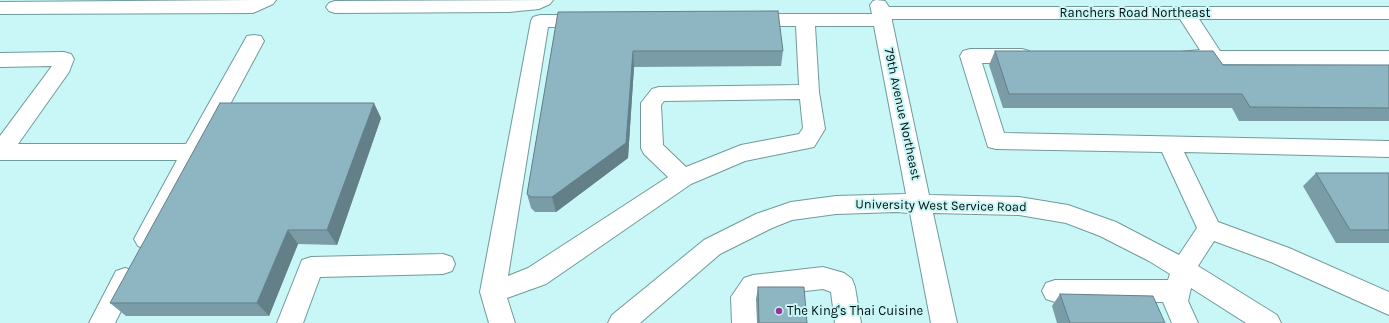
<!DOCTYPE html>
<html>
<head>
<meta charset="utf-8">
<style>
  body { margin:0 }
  canvas { display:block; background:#c9f6f6 }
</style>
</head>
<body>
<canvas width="1389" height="323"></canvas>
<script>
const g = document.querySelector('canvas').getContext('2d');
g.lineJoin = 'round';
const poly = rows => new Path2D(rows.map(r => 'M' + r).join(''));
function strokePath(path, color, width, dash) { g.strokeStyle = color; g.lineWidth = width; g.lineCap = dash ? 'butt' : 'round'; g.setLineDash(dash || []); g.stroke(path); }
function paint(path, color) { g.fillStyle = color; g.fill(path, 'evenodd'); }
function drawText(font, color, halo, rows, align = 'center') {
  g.font = font + ' Karla,sans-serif'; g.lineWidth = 4; g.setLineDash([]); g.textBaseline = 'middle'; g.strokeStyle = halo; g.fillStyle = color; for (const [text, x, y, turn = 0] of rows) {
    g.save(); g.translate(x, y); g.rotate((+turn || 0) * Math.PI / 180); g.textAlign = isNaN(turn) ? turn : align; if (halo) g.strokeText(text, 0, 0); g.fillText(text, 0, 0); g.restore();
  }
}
const minor = poly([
  [252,0,276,0,273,4,253,13,0,14,0,2,252,0],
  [553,0,550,4,539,9,509,12,335,13,329,11,326,7,329,3,335,1,553,0],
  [876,0,885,1,889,7,1389,7,1389,19,1199,19,1220,51,1389,51,1389,65,1187,64,1180,62,1177,57,1180,52,1200,50,1180,19,892,19,892,21,929,195,1019,197,1068,205,1116,222,1179,255,1197,228,1162,152,996,149,988,147,960,56,963,51,970,49,1022,49,1029,51,1032,56,1029,61,1022,63,982,63,1004,133,1389,141,1389,157,1184,152,1218,222,1289,248,1389,292,1389,315,1271,262,1214,241,1198,266,1277,315,1281,323,1246,323,1191,288,1188,301,1198,323,1172,323,1163,302,1055,302,1046,299,1042,291,1046,283,1055,280,1168,280,1170,274,1149,261,1100,236,1066,223,1019,215,933,213,957,323,931,323,910,213,896,212,836,214,792,220,772,228,720,254,640,323,608,323,612,315,704,240,756,214,791,202,836,196,906,194,874,26,815,26,819,92,825,129,814,147,745,161,691,184,546,284,507,298,515,323,489,323,480,292,531,21,533,17,540,15,585,15,592,17,594,21,592,25,585,27,548,27,508,276,528,268,668,177,644,154,641,148,641,103,652,89,659,87,799,85,796,26,750,26,743,24,741,20,743,16,750,14,872,14,870,5,873,1,876,0],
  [800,99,803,128,799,134,741,145,686,167,663,145,661,105,664,101,800,99],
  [254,35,261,36,264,41,154,246,146,249,138,246,134,239,177,160,0,160,0,136,52,66,0,67,0,53,64,52,71,54,74,59,69,72,18,144,186,144,247,36,254,35],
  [443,254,452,257,455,264,452,271,443,274,320,277,303,323,277,323,302,260,311,257,443,254],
  [823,267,844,273,852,279,855,287,861,323,835,323,831,292,823,289,760,296,757,300,758,323,732,323,731,297,744,278,753,275,823,267],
  [125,268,134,271,137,279,115,323,89,323,116,271,125,268]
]);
strokePath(minor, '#709b9b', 2);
paint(minor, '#fff');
paint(poly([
  [558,12,783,51,781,66,634,67,628,158,556,212,535,212,531,208,527,194],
  [995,51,1223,65,1389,65,1389,121,1239,121,1232,108,1003,108,989,65],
  [381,118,337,245,298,244,269,316,126,316,110,303],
  [1316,173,1389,173,1389,243,1336,243,1303,186],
  [758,287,807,323,757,323,756,299],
  [1060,294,1165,323,1057,323,1052,306]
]), '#7a9ca7');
paint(poly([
  [633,51,634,67,628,158,556,212,552,197],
  [374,103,381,118,337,245,327,230],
  [288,230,298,244,269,316,257,303]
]), '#637f88');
const building = poly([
  [778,11,783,51,633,51,626,143,552,197,531,197,527,194,558,12,778,11],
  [995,51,1213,51,1223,65,1389,65,1389,108,1250,107,1242,94,1009,94,995,51],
  [220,103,374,103,327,230,288,230,257,303,110,303,220,103],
  [1316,173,1389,173,1389,230,1350,230,1316,173],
  [758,287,804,287,807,323,759,323,758,287],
  [1060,294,1153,296,1165,323,1070,323,1060,294]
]);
paint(building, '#8eb5c2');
strokePath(building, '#637f88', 1);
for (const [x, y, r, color] of [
  [779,311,4,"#95359d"]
]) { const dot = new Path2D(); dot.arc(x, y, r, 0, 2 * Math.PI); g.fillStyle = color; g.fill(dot); strokePath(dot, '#c9f6f6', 1.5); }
drawText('13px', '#010f0f', '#c9f6f6', [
  ["Ranchers Road Northeast",1135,13],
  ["79th Avenue Northeast",902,114,78],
  ["University West Service Road",941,206,1]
]);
drawText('13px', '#010f0f', '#c9f6f6', [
  ["The King's Thai Cuisine",787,311]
], 'left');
</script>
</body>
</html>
